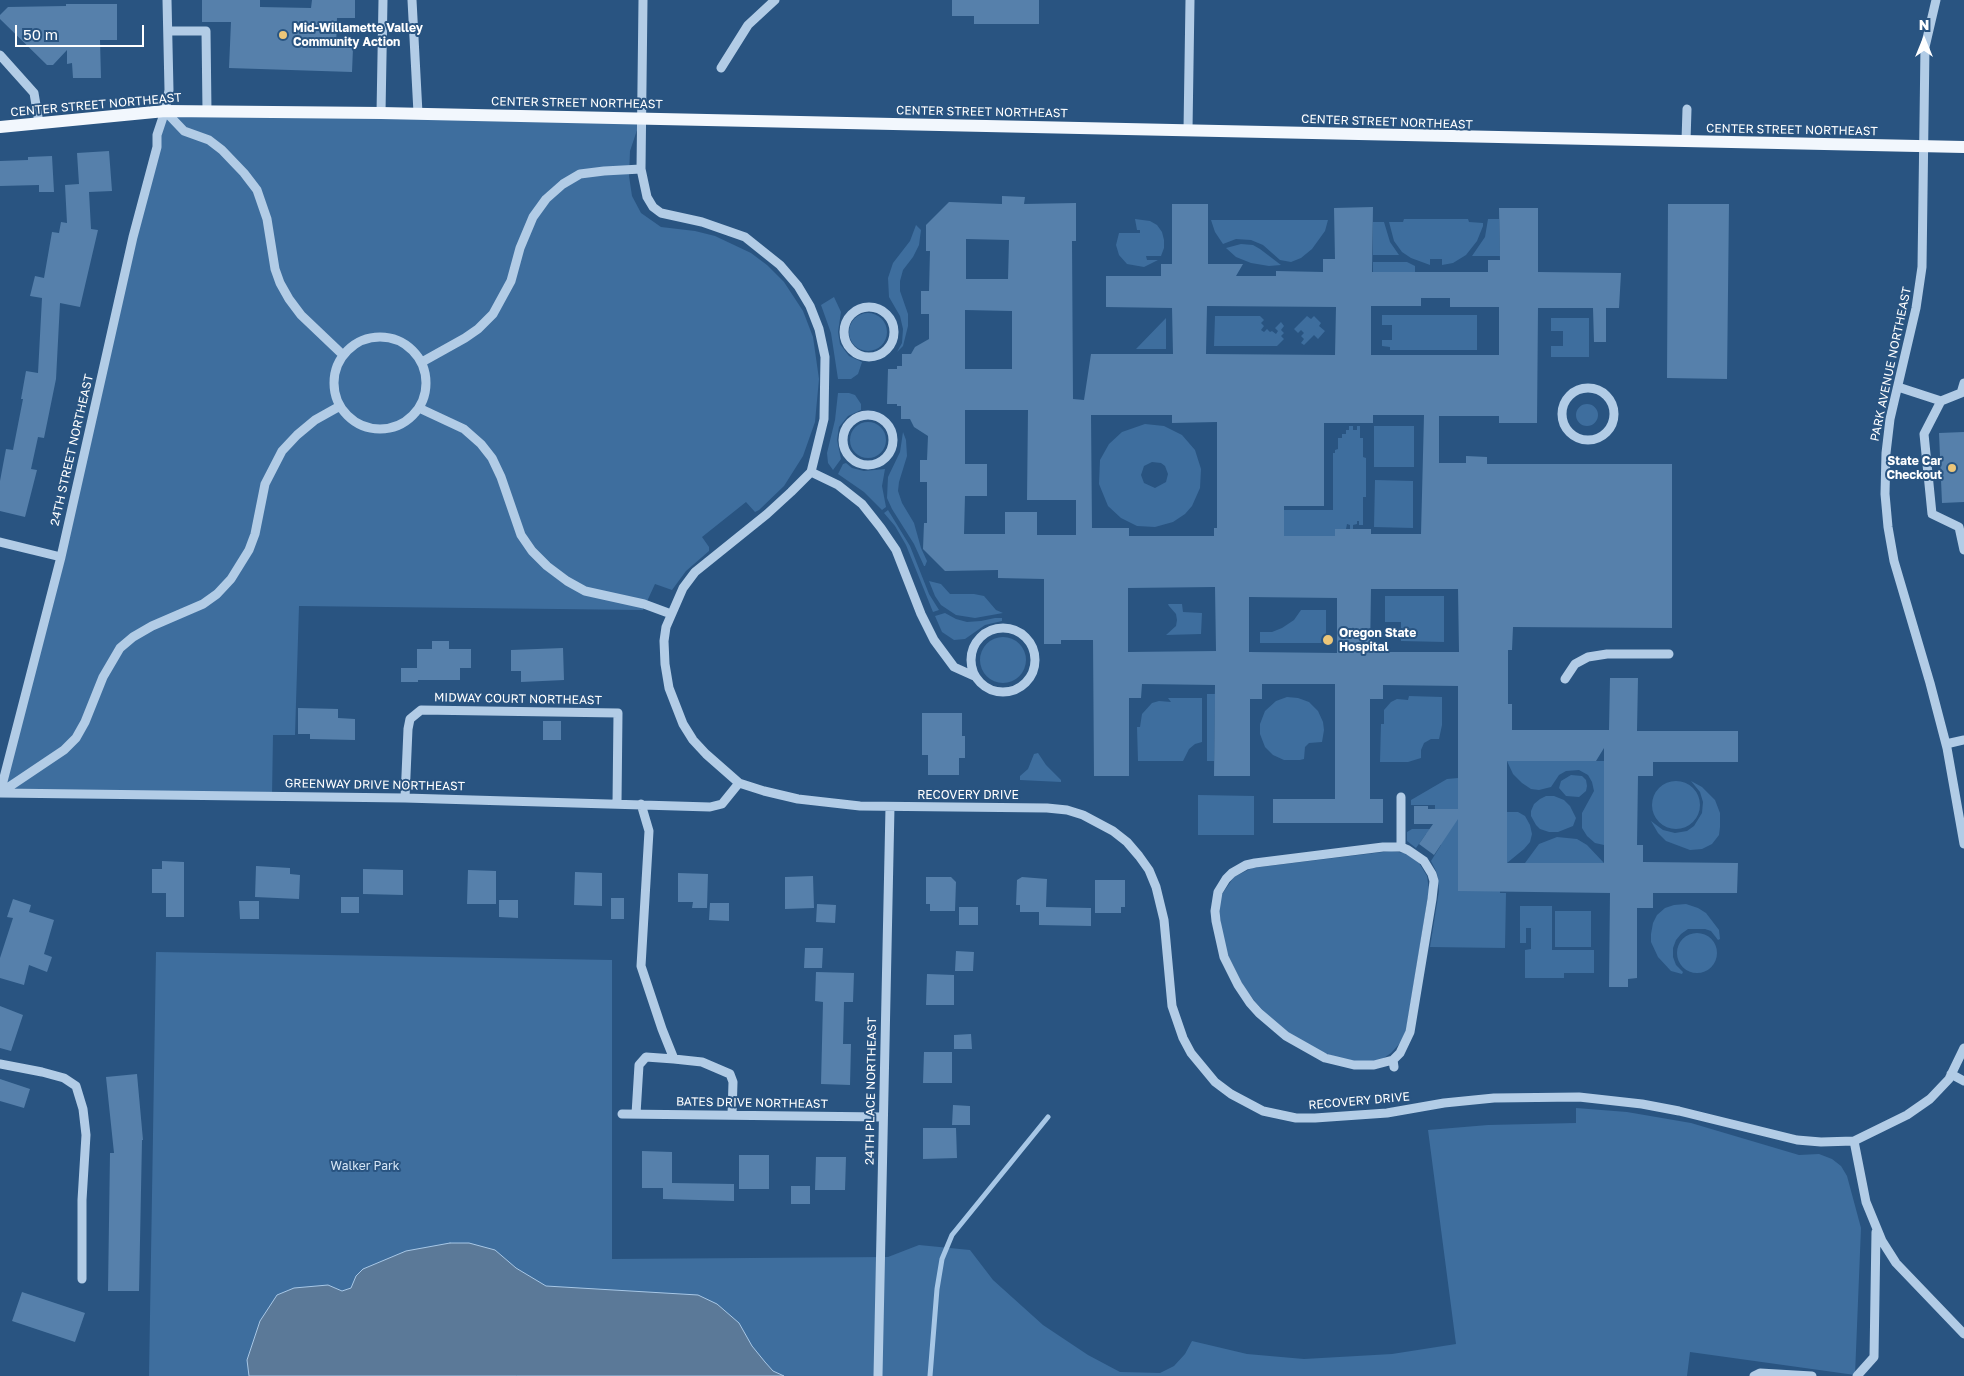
<!DOCTYPE html>
<html>
<head>
<meta charset="utf-8">
<style>
  body { margin:0 }
  #map { position:relative; width:1964px; height:1376px; overflow:hidden; background:#295481; font-family:"Golos Text",sans-serif }
  canvas { display:block }
  .north { position:absolute; left:1899px; top:15px; width:50px; height:50px; -webkit-text-stroke:4px #295481; paint-order:stroke; rotate:0deg; font-size:14px; font-weight:700; line-height:20px; text-align:center; color:#fff }
  .north::after { content:''; display:block; margin:auto; width:18px; height:22px; background:#fff; clip-path:polygon(50% 0,100% 100%,50% 72%,0 100%) }
  .scale { position:absolute; left:15px; top:25px; width:129px; height:22px; box-sizing:border-box; border:2px solid #fff; border-top:0; padding-left:6px; font-size:15px; line-height:18px; white-space:nowrap; color:#fff; -webkit-text-stroke:4px #295481; paint-order:stroke }
</style>
</head>
<body>
<div id="map">
<canvas width="1964" height="1376"></canvas>
<div class="north">N</div>
<div class="scale">50 m</div>
</div>
<script>
const g = document.querySelector('canvas').getContext('2d');
g.lineJoin = 'round';
function paint(path, color) { g.fillStyle = color; g.fill(path, 'evenodd'); }
const poly = rows => new Path2D(rows.map(r => 'M' + r).join(''));
function strokePath(path, color, width, dash) { g.strokeStyle = color; g.lineWidth = width; g.lineCap = dash ? 'butt' : 'round'; g.setLineDash(dash || []); g.stroke(path); }
function drawText(font, color, halo, rows, align = 'center') {
  g.font = font + ' "Golos Text",sans-serif'; g.lineWidth = 4; g.setLineDash([]); g.textBaseline = 'middle'; g.strokeStyle = halo; g.fillStyle = color; for (const [text, x, y, turn = 0] of rows) {
    g.save(); g.translate(x, y); g.rotate((+turn || 0) * Math.PI / 180); g.textAlign = isNaN(turn) ? turn : align; if (halo) g.strokeText(text, 0, 0); g.fillText(text, 0, 0); g.restore();
  }
}
paint(poly([
  [165,111,641,118,630,151,629,176,632,196,641,213,661,227,695,231,715,236,751,253,767,265,784,282,803,311,813,337,819,379,815,422,803,456,784,486,759,510,755,512,746,502,702,537,709,547,709,551,686,571,672,590,655,584,643,610,299,606,295,735,273,735,272,796,0,793],
  [1135,219,1150,221,1157,225,1162,232,1164,240,1164,248,1161,256,1146,256,1147,260,1158,260,1144,267,1127,264,1119,255,1116,245,1119,233,1140,233,1140,230,1137,230],
  [1404,219,1468,219,1469,222,1483,223,1483,226,1477,241,1466,255,1453,263,1442,265,1442,259,1430,259,1430,265,1411,258,1402,252,1394,241,1389,222,1403,222],
  [1488,219,1499,219,1500,256,1472,256,1485,237],
  [1211,220,1328,220,1325,231,1312,249,1301,258,1291,262,1280,260,1263,245,1251,240,1236,239,1223,244,1215,232],
  [1373,222,1384,222,1390,242,1399,255,1373,255],
  [916,225,921,230,919,245,913,257,903,270,900,281,900,291,908,314,908,326,903,346,897,352,902,343,903,329,900,316,889,297,888,278,893,263,910,241],
  [1241,244,1253,245,1260,249,1281,265,1269,266,1251,263,1236,257,1226,248],
  [1373,262,1407,262,1415,266,1415,272,1373,272],
  [834,297,841,312,838,332,840,344,849,356,862,362,858,374,851,379,838,379,831,333,821,305],
  '849 332a19 19 0 1 1 38 0a19 19 0 1 1-38 0Z',
  [1382,315,1477,315,1477,350,1390,350,1390,347,1382,346,1382,340,1392,340,1392,325,1382,325],
  [1215,316,1260,316,1264,320,1261,323,1264,326,1261,330,1264,332,1267,329,1270,332,1272,331,1276,334,1278,331,1275,328,1281,322,1284,326,1281,330,1284,333,1281,336,1284,339,1277,346,1214,346],
  [1307,316,1311,319,1314,316,1321,323,1319,326,1325,331,1318,339,1314,335,1304,345,1301,343,1304,339,1301,336,1304,333,1301,330,1298,333,1294,329],
  [1166,318,1166,349,1136,349],
  [1551,318,1589,318,1589,357,1551,357,1551,346,1563,346,1563,331,1551,331],
  [838,393,849,393,855,395,861,404,861,410,848,416,839,427,837,440,841,459,833,470,828,463,827,453,835,420],
  '1576 415a11 11 0 1 1 22 0a11 11 0 1 1-22 0Z',
  '850 440a18 18 0 1 1 36 0a18 18 0 1 1-36 0Z',
  [1145,424,1164,426,1182,435,1195,450,1201,469,1200,488,1192,506,1185,514,1173,522,1155,527,1137,526,1121,518,1108,506,1099,484,1100,460,1109,444,1122,432],
  [1152,462,1161,463,1165,466,1168,474,1166,482,1155,488,1144,483,1141,475,1144,466],
  [1349,426,1353,426,1353,430,1357,430,1357,426,1360,426,1360,438,1363,438,1363,457,1366,458,1366,497,1363,497,1363,525,1359,525,1359,521,1357,521,1357,524,1353,525,1353,529,1350,529,1350,525,1347,524,1346,529,1336,529,1335,536,1284,536,1284,510,1333,510,1333,453,1335,453,1335,450,1338,449,1338,438,1342,438,1342,434,1346,434,1346,430,1349,430],
  [1374,426,1414,426,1414,467,1374,467],
  [903,432,906,440,907,456,899,482,898,491,902,503,914,523,921,548,927,561,925,566,924,566,914,544,892,509,887,498,888,477,900,452],
  [846,463,852,468,864,471,885,469,882,486,886,507,882,510,864,492,838,474,843,464],
  [1375,480,1413,481,1413,528,1374,527],
  [888,510,910,546,929,594,939,610,933,612,906,545,895,526,884,513],
  [929,581,941,584,950,594,974,594,984,596,996,610,1003,613,975,618,956,615,941,605,935,596],
  [1385,596,1444,596,1444,642,1401,641,1401,622,1385,622],
  [1168,604,1182,604,1183,612,1202,613,1201,634,1166,635,1176,626,1177,620,1176,614,1169,606],
  [1301,610,1326,610,1326,643,1260,643,1260,632,1272,632,1282,628,1294,620],
  [945,613,956,619,967,622,981,621,995,618,1002,618,1002,621,985,625,965,639,954,640,942,632,935,616],
  '980 660a23 23 0 1 1 46 0a23 23 0 1 1-46 0Z',
  [1207,694,1215,694,1214,761,1207,761],
  [1409,696,1442,697,1442,725,1439,739,1431,739,1424,743,1421,750,1421,758,1408,762,1380,762,1381,724,1384,724,1384,710,1391,702,1397,699,1408,700],
  [1287,697,1298,698,1309,702,1318,711,1323,722,1324,730,1322,742,1309,743,1305,747,1304,759,1300,760,1284,760,1273,755,1265,747,1260,734,1260,724,1265,711,1276,701],
  [1168,698,1202,698,1202,742,1195,744,1189,749,1183,761,1138,761,1137,727,1140,727,1142,714,1152,703,1159,701,1171,702],
  [1038,753,1046,765,1061,780,1061,782,1020,780,1020,776,1028,769,1034,754],
  [1507,761,1604,761,1604,845,1595,843,1587,836,1582,828,1582,813,1594,791,1592,782,1588,775,1579,770,1566,771,1559,775,1551,787,1539,790,1531,789,1522,783,1513,774],
  [1571,775,1582,776,1586,780,1587,786,1586,791,1579,797,1566,796,1559,788,1561,781],
  [1458,778,1458,891,1500,891,1500,893,1506,893,1505,948,1430,947,1439,891,1437,873,1431,861,1441,845,1426,834,1416,848,1407,841,1407,832,1412,829,1437,829,1438,809,1435,809,1435,805,1411,805,1411,800,1447,779],
  '1652 805a24 24 0 1 1 48 0a24 24 0 1 1-48 0Z',
  [1691,781,1702,787,1715,800,1720,813,1720,827,1719,835,1712,844,1702,849,1690,850,1666,841,1658,833,1651,821,1663,830,1675,833,1687,831,1694,826,1702,813,1703,802,1700,792],
  [1198,795,1254,796,1254,835,1198,835],
  [1546,796,1554,796,1564,800,1570,806,1576,818,1573,826,1558,832,1549,832,1540,829,1536,825,1531,816,1531,811,1534,804,1540,799],
  [1507,812,1518,812,1525,816,1530,825,1532,834,1530,842,1524,849,1507,863],
  [1557,837,1577,839,1587,845,1604,863,1525,863,1539,844],
  [1391,851,1405,853,1419,863,1427,876,1429,890,1406,1031,1401,1042,1391,1053,1381,1060,1362,1063,1339,1058,1319,1051,1290,1034,1270,1018,1256,1003,1244,987,1227,953,1221,927,1219,909,1220,897,1234,877,1252,868],
  [1686,904,1698,908,1706,913,1719,930,1720,939,1718,940,1711,931,1705,929,1688,929,1681,934,1676,940,1673,948,1673,957,1676,965,1683,972,1682,974,1671,971,1658,957,1651,942,1651,934,1653,923,1657,915,1665,908,1674,905],
  [1520,906,1552,906,1552,950,1594,950,1594,973,1564,973,1564,978,1525,978,1525,950,1531,949,1531,928,1526,928,1526,943,1520,943],
  [1555,911,1591,911,1591,947,1555,947],
  '1677 953a20 20 0 1 1 40 0a20 20 0 1 1-40 0Z',
  [156,952,612,960,612,1259,888,1257,919,1245,970,1250,993,1280,1043,1325,1088,1355,1120,1372,1160,1373,1174,1366,1185,1354,1192,1341,1247,1354,1304,1359,1392,1354,1456,1344,1428,1130,1488,1125,1576,1123,1576,1108,1627,1112,1691,1123,1799,1155,1819,1154,1832,1159,1841,1166,1847,1176,1861,1228,1855,1375,1690,1352,1687,1376,149,1376]
]), '#3e6e9e');
const water = poly([
  [450,1243,469,1243,495,1250,516,1268,546,1286,698,1295,717,1304,739,1323,752,1346,765,1362,773,1371,784,1376,249,1376,247,1360,260,1321,277,1295,294,1288,328,1285,342,1291,351,1288,356,1276,363,1269,406,1251,450,1243]
]);
paint(water, '#5b7998');
strokePath(water, '#a7c7e6', 1);
strokePath(poly([
  [930,1376,937,1289,942,1259,952,1235,1048,1117]
]), '#a7c7e6', 5);
paint(poly([
  [202,0,260,0,260,7,311,8,312,0,355,0,355,18,337,18,336,48,353,48,352,72,229,68,231,22,202,22],
  [952,0,1039,0,1039,24,974,24,974,16,952,16],
  [66,4,117,4,117,40,100,40,101,78,73,78,72,63,67,64,67,50,53,65,47,65,0,19,0,15,8,7,66,6],
  [109,151,112,191,89,192,91,229,98,230,80,307,60,303,56,379,44,438,38,437,31,469,37,470,25,517,0,511,0,481,6,449,13,450,23,399,21,399,26,371,38,373,42,298,30,296,35,276,44,278,52,232,59,233,61,222,67,223,65,185,79,184,77,153],
  [52,156,54,192,39,192,39,185,0,186,0,161,28,160,28,157],
  [1002,196,1025,197,1024,204,1076,203,1076,241,1072,241,1073,399,1084,400,1091,354,1173,354,1172,308,1106,307,1106,276,1161,276,1161,264,1172,264,1172,204,1208,204,1208,264,1243,264,1236,276,1276,276,1276,271,1323,272,1323,259,1335,259,1334,208,1373,207,1372,272,1488,272,1488,260,1500,260,1499,208,1538,208,1538,272,1621,273,1619,308,1606,308,1606,342,1594,342,1593,308,1538,308,1537,423,1499,423,1499,416,1439,416,1439,463,1466,463,1466,456,1487,457,1487,464,1672,464,1672,628,1513,627,1512,650,1508,650,1508,704,1512,704,1512,730,1609,730,1610,678,1638,678,1637,731,1738,731,1738,762,1653,762,1653,776,1638,776,1637,845,1643,845,1643,862,1738,863,1737,893,1653,893,1653,908,1637,908,1637,978,1628,979,1628,987,1609,987,1610,893,1458,891,1458,819,1434,855,1419,844,1433,824,1414,824,1414,806,1428,806,1428,809,1458,809,1458,686,1383,685,1383,699,1370,699,1370,799,1383,799,1383,823,1273,823,1273,799,1335,799,1335,684,1262,684,1262,699,1250,699,1250,776,1214,776,1215,685,1142,684,1141,698,1129,698,1129,776,1094,776,1093,640,1061,640,1061,644,1044,644,1044,579,998,578,998,570,945,571,923,549,924,523,927,523,927,482,920,482,920,460,927,460,928,436,914,427,910,419,901,419,901,406,897,406,897,404,887,404,888,369,897,369,897,366,902,366,902,354,911,354,915,347,929,339,929,314,921,314,921,291,929,291,930,251,926,251,926,225,949,202,1002,204],
  [966,239,1009,240,1008,279,966,279],
  [1421,298,1450,298,1450,307,1499,307,1499,355,1371,355,1371,306,1421,306],
  [1207,306,1336,307,1335,355,1206,354],
  [965,310,1012,311,1012,369,965,369],
  [965,410,1028,410,1027,500,1076,500,1076,535,1037,535,1037,512,1005,512,1005,534,964,534,965,496,987,496,987,464,965,464],
  [1091,415,1172,415,1172,423,1217,422,1217,528,1214,528,1214,536,1129,536,1129,528,1092,528],
  [1373,415,1424,415,1421,534,1371,534,1371,529,1335,529,1335,536,1284,536,1284,506,1324,506,1324,423,1373,423],
  [1215,587,1216,651,1128,652,1128,588],
  [1371,589,1458,589,1459,652,1370,652],
  [1249,597,1337,598,1337,653,1249,652],
  [1604,748,1604,863,1507,863,1507,761,1596,761],
  [1668,204,1729,204,1727,379,1667,378],
  [1964,432,1964,502,1942,503,1939,433],
  [432,641,449,641,449,649,471,649,471,668,460,668,460,680,418,680,418,682,401,682,401,668,417,668,417,649,432,649],
  [563,648,564,680,521,682,521,671,511,671,511,650],
  [298,708,338,709,338,718,355,719,355,740,310,739,310,734,298,734],
  [922,713,962,713,962,736,965,736,965,758,959,758,959,775,928,775,928,755,922,755],
  [543,721,561,721,561,740,543,740],
  [162,861,184,862,184,917,166,917,166,893,152,893,152,869,162,869],
  [256,866,290,868,290,874,300,875,299,899,255,897],
  [363,869,403,870,403,895,363,894],
  [468,870,496,871,496,904,467,904],
  [575,872,602,873,602,906,574,905],
  [678,873,708,874,707,908,692,908,693,902,678,902],
  [813,876,814,908,785,909,785,877],
  [926,877,951,877,956,882,955,911,930,911,930,904,926,904],
  [1022,877,1047,879,1046,907,1091,908,1091,926,1039,925,1039,912,1020,912,1020,905,1016,905,1017,880],
  [1095,880,1125,880,1125,907,1121,907,1121,913,1095,913],
  [341,897,359,897,359,913,341,913],
  [611,898,624,898,624,919,611,919],
  [13,899,31,905,29,912,54,920,44,954,52,957,47,972,29,965,24,985,0,978,0,958,13,918,7,917],
  [499,900,518,900,518,918,499,917],
  [239,901,259,901,259,919,240,919],
  [710,903,729,903,729,921,709,920],
  [817,904,836,905,835,923,816,922],
  [959,907,978,907,978,925,959,925],
  [805,948,823,948,822,968,804,968],
  [956,951,974,952,973,971,955,971],
  [816,972,854,973,853,1002,844,1002,843,1044,851,1044,850,1085,821,1084,823,1002,815,1001],
  [927,974,954,975,954,1005,926,1005],
  [0,1006,23,1015,11,1051,0,1048],
  [971,1034,972,1049,954,1049,954,1035],
  [924,1052,952,1052,952,1083,923,1083],
  [137,1074,143,1140,142,1140,139,1291,108,1291,110,1153,114,1153,106,1077],
  [0,1079,30,1089,24,1108,0,1101],
  [953,1105,970,1106,970,1125,952,1125],
  [923,1128,956,1128,957,1158,923,1159],
  [642,1151,672,1152,672,1183,734,1184,734,1201,663,1199,663,1188,642,1188],
  [739,1155,769,1155,769,1189,739,1189],
  [816,1157,846,1157,845,1190,815,1190],
  [791,1186,810,1186,810,1204,791,1204],
  [22,1292,85,1313,75,1342,12,1321]
]), '#5680ab');
strokePath(poly([
  [412,0,418,113],
  [643,0,641,169,647,197,653,207,661,213,702,222,745,237,780,265,798,286,810,306,819,329,825,357,824,419,811,472,791,492,767,514,695,572,683,588,666,627,664,641,665,664,669,688,683,724,693,740,706,754,739,783,764,791,798,799,860,806,1047,808,1067,810,1083,815,1113,831,1127,842,1139,856,1149,870,1156,887,1164,920,1172,1006,1183,1038,1191,1053,1215,1082,1231,1094,1263,1111,1296,1118,1315,1118,1387,1113,1444,1103,1494,1098,1579,1097,1642,1104,1679,1111,1797,1140,1821,1142,1854,1141],
  [1936,0,1925,47,1922,267,1916,308,1890,419,1886,453,1885,494,1888,527,1894,561,1930,683,1947,748,1964,844],
  [168,31,206,31,207,111],
  [0,55,34,93,39,123],
  [721,68,748,25,775,0],
  [165,111,184,131,209,140,222,150,244,173,257,190,267,219,275,269,280,283,289,299,301,315,343,355],
  [381,113,383,0],
  [1188,130,1190,0],
  [1686,141,1687,109],
  '844 332a25 25 0 1 1 50 0a25 25 0 1 1-50 0Z',
  '334 383a46 46 0 1 1 92 0a46 46 0 1 1-92 0Z',
  [422,362,465,338,478,329,493,314,511,281,520,248,533,217,546,199,563,184,580,174,604,171,641,169],
  [1898,387,1941,401,1924,434,1932,514,1959,527,1964,550],
  '1562 414a26 26 0 1 1 52 0a26 26 0 1 1-52 0Z',
  [1941,401,1961,393,1964,383],
  [419,408,464,429,481,444,492,458,501,477,521,535,532,551,547,566,567,581,585,591,644,604,671,614],
  '843 440a25 25 0 1 1 50 0a25 25 0 1 1-50 0Z',
  [811,472,838,485,862,504,881,528,896,550,921,614,934,640,954,667,974,676],
  [0,542,61,557],
  '971 660a32 32 0 1 1 64 0a32 32 0 1 1-64 0Z',
  [1565,679,1575,664,1588,657,1607,654,1669,654],
  [1946,744,1964,740],
  [0,793,61,557,133,237,157,147,157,135,165,111,169,90,167,0],
  [0,793,405,798,710,807,722,804,739,783],
  [0,793,64,750,76,738,85,722,103,677,120,648,133,637,152,626,203,604,217,594,231,579,249,550,255,534,265,484,282,451,297,435,315,420,340,406],
  [1401,797,1401,847],
  [405,798,408,729,410,719,421,710,618,713,617,803],
  [641,804,649,831,641,966,662,1029,674,1059,702,1062,730,1074,733,1082,732,1115],
  [1964,1048,1949,1079,1930,1099,1907,1115,1854,1141,1866,1202,1882,1241,1896,1263,1964,1334],
  [1393,1060,1374,1065,1354,1065,1325,1058,1286,1036,1259,1013,1250,1003,1238,985,1224,957,1216,921,1215,911,1218,892,1226,879,1232,873,1246,865,1255,863,1383,847,1401,847,1408,850,1424,861,1432,874,1434,881,1432,899,1410,1032,1400,1053,1393,1060,1394,1067],
  [0,1064,42,1072,64,1078,76,1086,83,1109,86,1135,82,1200,82,1279],
  [1951,1074,1964,1081],
  [622,1114,883,1117],
  [636,1114,639,1065,646,1057,674,1059],
  [878,1376,890,807],
  [1754,1376,1760,1373,1812,1376],
  [1857,1376,1874,1357,1876,1232]
]), '#b2cce6', 9);
strokePath(poly([
  [0,127,165,111,381,113,1964,147]
]), '#f2f7fd', 12);
for (const [x, y, r, color] of [
  [283,35,5,"#ecc679"],
  [1952,468,5,"#ecc679"],
  [1328,640,6,"#ecc679"]
]) { const dot = new Path2D(); dot.arc(x, y, r, 0, 2 * Math.PI); g.fillStyle = color; g.fill(dot); strokePath(dot, '#295481', 2); }
drawText('bold 12px', '#fff', '#295481', [
  ["Mid-Willamette Valley",293,28],
  ["Community Action",293,42],
  ["State Car",1942,461,"right"],
  ["Checkout",1942,475,"right"],
  ["Oregon State",1339,633],
  ["Hospital",1339,647]
], 'left');
drawText('12px', '#fff', '#295481', [
  ["CENTER STREET NORTHEAST",577,103,1],
  ["CENTER STREET NORTHEAST",96,105,-5],
  ["CENTER STREET NORTHEAST",982,112,1],
  ["CENTER STREET NORTHEAST",1387,122,2],
  ["CENTER STREET NORTHEAST",1792,130,1],
  ["PARK AVENUE NORTHEAST",1891,364,-78],
  ["24TH STREET NORTHEAST",72,450,-77],
  ["MIDWAY COURT NORTHEAST",518,699,1],
  ["GREENWAY DRIVE NORTHEAST",375,785,1],
  ["RECOVERY DRIVE",968,795],
  ["24TH PLACE NORTHEAST",871,1091,-89],
  ["RECOVERY DRIVE",1359,1101,-5],
  ["BATES DRIVE NORTHEAST",752,1103,1]
]);
drawText('12px', '#d5e5f5', '#295481', [
  ["Walker Park",365,1166]
]);
</script>
</body>
</html>
